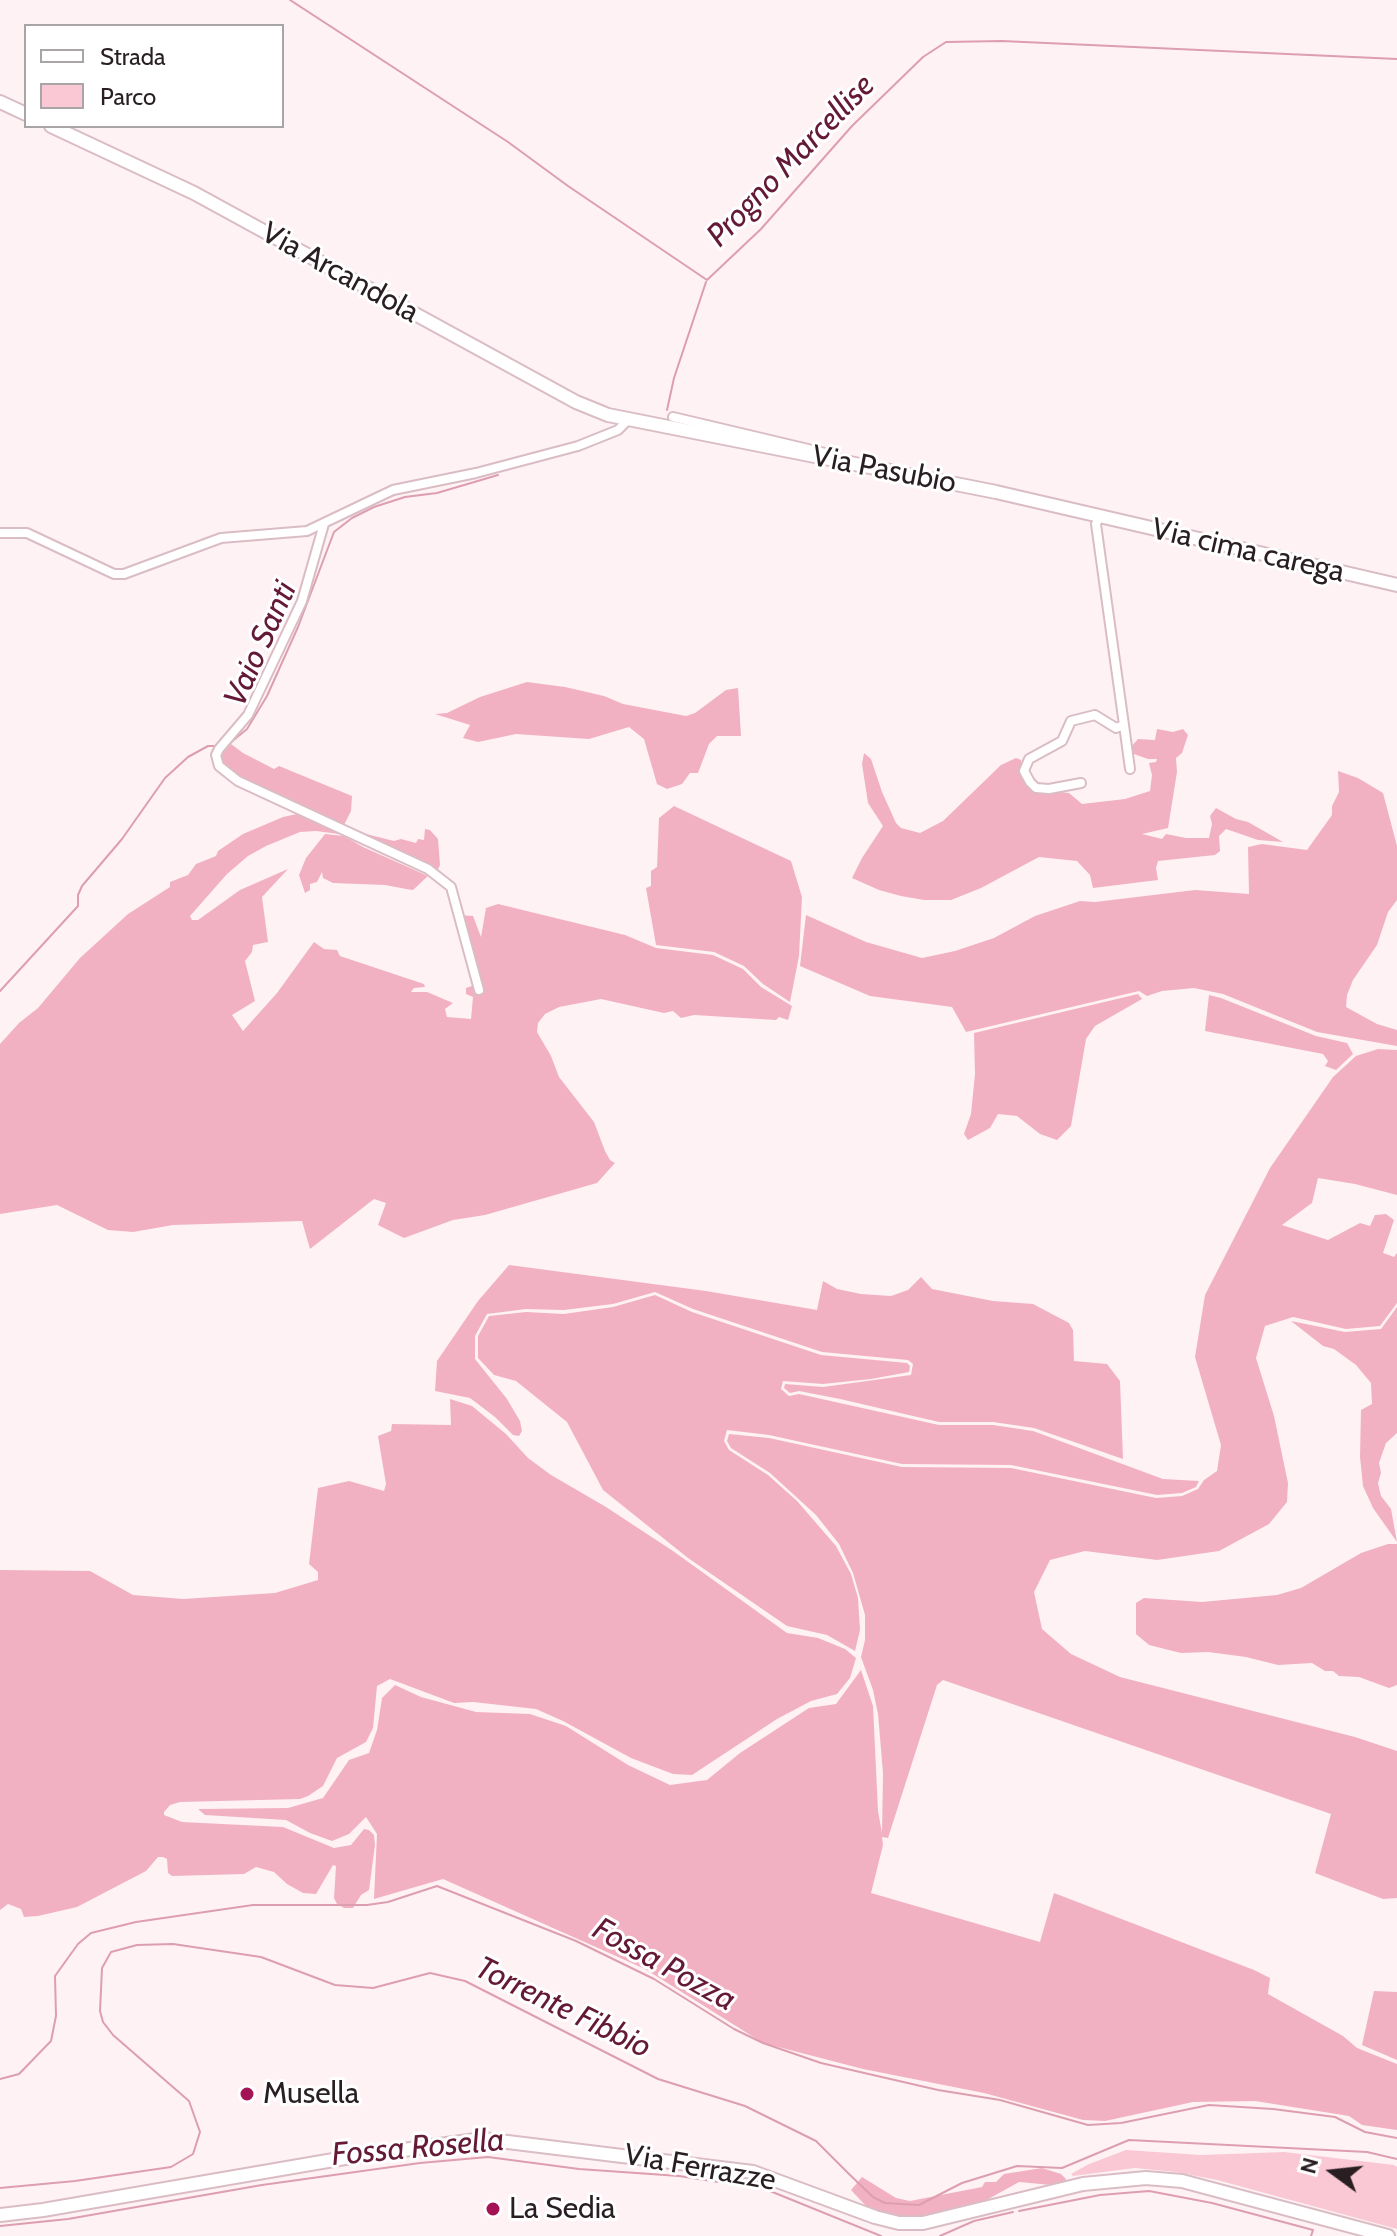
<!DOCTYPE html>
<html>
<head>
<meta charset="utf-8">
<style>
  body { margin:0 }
  #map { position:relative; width:1397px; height:2236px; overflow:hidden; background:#fef2f5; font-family:Cabin,sans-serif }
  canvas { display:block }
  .legend { position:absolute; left:24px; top:24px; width:260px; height:104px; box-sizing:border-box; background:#fff; border:2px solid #a9a5a7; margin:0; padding:10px 14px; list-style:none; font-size:24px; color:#291f22 }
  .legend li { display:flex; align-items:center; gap:16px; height:40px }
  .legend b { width:40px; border:2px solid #a9a5a7 }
  .north { position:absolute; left:1293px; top:2132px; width:80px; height:80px; -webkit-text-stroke:6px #fff; paint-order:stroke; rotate:285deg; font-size:22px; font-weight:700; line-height:32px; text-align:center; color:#291f22 }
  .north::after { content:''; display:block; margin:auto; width:28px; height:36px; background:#291f22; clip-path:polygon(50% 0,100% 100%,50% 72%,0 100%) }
</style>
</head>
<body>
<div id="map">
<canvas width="1397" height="2236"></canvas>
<ul class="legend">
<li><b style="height:10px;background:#fff"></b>Strada</li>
<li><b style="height:22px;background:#fac8d5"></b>Parco</li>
</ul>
<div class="north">N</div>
</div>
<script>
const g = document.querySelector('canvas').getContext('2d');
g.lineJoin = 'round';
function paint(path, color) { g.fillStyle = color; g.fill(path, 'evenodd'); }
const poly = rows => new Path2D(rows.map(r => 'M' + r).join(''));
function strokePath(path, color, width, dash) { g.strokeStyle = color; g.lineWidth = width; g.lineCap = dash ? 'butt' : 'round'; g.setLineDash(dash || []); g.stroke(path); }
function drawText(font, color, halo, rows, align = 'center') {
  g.font = font + ' Cabin,sans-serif'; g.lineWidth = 6; g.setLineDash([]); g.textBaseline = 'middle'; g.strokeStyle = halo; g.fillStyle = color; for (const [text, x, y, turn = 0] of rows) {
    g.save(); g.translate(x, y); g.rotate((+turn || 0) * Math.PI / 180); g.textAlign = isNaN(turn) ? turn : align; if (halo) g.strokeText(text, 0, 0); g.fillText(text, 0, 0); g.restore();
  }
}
paint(poly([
  [1126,2150,1201,2155,1284,2152,1394,2165,1397,2167,1397,2229,1217,2180,1176,2172,1135,2168,1073,2176,1071,2174,1089,2164]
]), '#fac8d5');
paint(poly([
  [527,682,565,687,604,696,623,704,686,716,695,713,726,690,738,688,741,736,717,736,709,744,698,773,690,773,682,784,667,789,657,784,644,739,629,727,589,739,516,734,478,742,463,738,470,725,435,714,447,713,480,697],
  [1157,729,1173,732,1183,729,1188,735,1182,753,1176,758,1177,772,1168,828,1142,834,1162,839,1166,834,1186,838,1209,838,1212,824,1210,816,1216,808,1236,819,1248,822,1283,842,1258,840,1226,829,1219,836,1220,851,1215,855,1158,861,1156,868,1158,880,1093,888,1090,875,1077,861,1039,857,981,888,951,900,924,900,901,896,879,890,852,878,862,858,883,826,868,803,862,764,864,753,871,759,882,792,896,823,901,828,920,833,943,821,1001,765,1016,758,1021,760,1023,770,1043,790,1069,793,1082,804,1125,799,1150,791,1152,775,1149,763,1156,762,1157,759,1148,759,1131,753,1130,748,1138,739,1155,740],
  [227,741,243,753,274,769,279,766,352,796,351,811,343,827,219,769,217,750],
  [1338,771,1358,778,1383,793,1397,846,1397,900,1388,912,1377,945,1353,980,1347,995,1346,1007,1377,1024,1397,1030,1397,1046,1317,1032,1223,994,1194,988,1162,991,1147,996,1139,991,966,1032,952,1007,870,996,800,966,806,915,866,942,922,958,955,951,994,938,1035,916,1080,901,1095,902,1195,890,1249,894,1248,847,1262,844,1307,850,1332,815,1332,806,1339,792],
  [674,806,791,861,802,897,799,956,790,1002,763,984,744,966,714,952,656,945,646,888,651,886,651,871,657,867,659,818],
  [297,814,340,832,339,834,316,831,300,832,266,846,248,856,227,874,190,916,192,920,198,920,240,890,288,869,262,897,268,942,253,945,252,952,245,961,255,1001,232,1015,243,1031,277,993,314,942,324,949,337,950,340,956,424,984,425,987,414,988,411,992,427,992,453,1003,445,1009,447,1017,471,1019,473,997,466,994,466,988,472,986,472,975,465,947,455,924,460,915,473,916,481,937,486,908,498,904,625,935,656,948,713,955,743,969,761,987,792,1006,788,1020,779,1017,776,1020,694,1015,681,1018,673,1011,664,1013,601,999,559,1007,545,1014,538,1023,537,1032,551,1056,559,1077,594,1122,605,1151,610,1160,615,1163,597,1183,485,1215,453,1220,404,1238,378,1225,386,1203,374,1199,310,1249,302,1221,173,1225,133,1232,108,1230,57,1205,0,1214,0,1044,19,1023,38,1008,80,958,128,914,170,887,170,882,188,875,196,864,216,856,218,851,243,834,283,817],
  [425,829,430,830,438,839,440,865,434,878,418,867,365,844,356,839,353,834,358,832,394,841,401,839,416,843,418,839,424,840],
  [325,834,344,836,363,847,428,876,413,890,406,889,385,885,333,883,323,878,322,872,317,882,310,884,310,890,305,893,299,875,306,858],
  [1138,994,1142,999,1095,1026,1086,1039,1071,1126,1057,1140,1040,1134,1017,1116,998,1114,990,1128,968,1140,964,1134,971,1114,975,1074,974,1033],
  [1209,995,1221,998,1316,1036,1347,1043,1353,1054,1336,1070,1325,1066,1328,1061,1323,1054,1205,1031],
  [1378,1049,1397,1050,1397,1195,1355,1184,1318,1178,1312,1203,1282,1225,1328,1240,1360,1223,1370,1226,1375,1215,1386,1214,1394,1220,1383,1253,1394,1257,1397,1253,1397,1303,1380,1326,1346,1329,1293,1317,1265,1326,1256,1358,1274,1416,1288,1483,1287,1502,1269,1524,1219,1551,1157,1560,1085,1551,1050,1560,1034,1592,1042,1629,1071,1654,1120,1677,1355,1737,1397,1751,1397,1898,1383,1899,1315,1873,1331,1814,943,1680,937,1685,888,1838,882,1837,883,1845,871,1893,1040,1942,1054,1893,1254,1970,1270,1978,1268,1994,1343,2036,1357,2048,1397,2064,1397,2130,1362,2125,1349,2116,1255,2101,1193,2102,1105,2121,1083,2120,984,2093,863,2069,763,2043,645,1969,443,1879,374,1899,377,1834,366,1817,349,1834,332,1841,310,1833,286,1820,205,1815,198,1809,288,1808,323,1798,349,1760,369,1753,377,1730,382,1698,395,1685,421,1697,476,1712,530,1714,566,1726,628,1765,670,1785,707,1780,740,1753,809,1708,836,1704,861,1670,873,1706,878,1811,882,1833,883,1773,878,1714,873,1690,861,1657,865,1640,865,1615,853,1573,839,1544,816,1515,770,1473,731,1448,727,1441,729,1434,769,1438,902,1467,1011,1468,1156,1498,1182,1496,1198,1489,1204,1480,1217,1471,1221,1445,1195,1357,1205,1295,1270,1168,1333,1077,1356,1056],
  [509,1265,706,1291,817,1310,823,1281,837,1289,861,1294,891,1296,908,1290,921,1277,932,1289,993,1301,1033,1304,1069,1323,1073,1330,1074,1361,1107,1364,1120,1381,1123,1459,1034,1428,993,1422,939,1422,840,1399,799,1391,790,1393,784,1388,785,1384,823,1387,911,1375,913,1364,908,1360,822,1352,693,1309,655,1292,613,1304,564,1310,526,1309,487,1314,475,1336,475,1359,507,1399,520,1421,522,1431,519,1436,513,1435,495,1417,470,1398,435,1391,437,1361,478,1301],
  [655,1295,692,1312,821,1355,907,1363,910,1366,909,1372,871,1379,823,1384,783,1381,781,1389,789,1396,799,1394,939,1425,993,1425,1033,1431,1163,1479,1199,1481,1196,1487,1182,1493,1157,1495,1011,1465,902,1464,769,1435,727,1430,724,1441,729,1450,768,1475,797,1501,836,1546,851,1574,858,1598,860,1630,855,1651,827,1635,787,1626,688,1558,603,1490,567,1422,516,1381,494,1375,478,1358,478,1336,489,1316,526,1312,564,1314,613,1307],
  [1397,1307,1397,1433,1386,1443,1379,1463,1381,1473,1378,1483,1381,1496,1391,1509,1397,1542,1373,1508,1363,1486,1360,1457,1361,1410,1372,1404,1371,1383,1356,1365,1334,1349,1323,1346,1291,1321,1345,1332,1381,1329],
  [450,1399,472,1406,506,1434,528,1458,551,1475,606,1507,673,1551,787,1633,818,1638,845,1649,856,1658,850,1678,837,1694,811,1701,777,1719,692,1775,673,1774,631,1758,563,1721,536,1709,473,1702,454,1703,390,1679,377,1686,373,1728,366,1742,337,1758,323,1786,308,1796,300,1799,180,1802,170,1805,164,1812,164,1815,182,1822,283,1827,334,1848,351,1845,364,1829,369,1830,374,1835,375,1845,369,1890,361,1895,353,1908,344,1908,337,1904,334,1898,336,1866,333,1865,316,1894,303,1893,287,1884,274,1872,256,1867,244,1874,172,1876,168,1873,167,1859,163,1857,158,1857,146,1871,77,1907,38,1916,24,1917,21,1909,8,1904,0,1910,0,1570,90,1571,133,1595,183,1599,275,1593,318,1580,318,1572,309,1564,318,1488,349,1481,384,1491,386,1484,378,1436,391,1431,392,1424,451,1425],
  [1388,1544,1397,1544,1397,1685,1389,1688,1359,1677,1339,1676,1333,1671,1325,1671,1312,1663,1278,1665,1246,1657,1208,1652,1181,1653,1149,1645,1136,1634,1136,1603,1144,1598,1202,1602,1277,1595,1301,1588,1361,1553],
  [1374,1991,1397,1992,1397,2060,1362,2045],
  [1042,2168,1061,2174,1066,2179,1062,2186,1019,2182,983,2202,917,2218,902,2220,889,2216,866,2206,851,2190,862,2177,896,2198,910,2201,982,2187,985,2182,996,2182,1004,2174]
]), '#f2b1c3');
strokePath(poly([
  [290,0,508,142,568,186,707,280,761,229,852,126,923,57,946,42,1002,41,1397,59],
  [667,410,674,378,706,282],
  [230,743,247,729,267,696,298,627,334,532,352,518,374,507,405,497,437,493,498,475],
  [0,991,78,906,78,895,82,886,122,839,165,778,188,757,208,746,216,746],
  [0,2079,19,2074,51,2041,56,2016,55,1976,78,1944,91,1933,136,1922,253,1905,367,1905,388,1902,437,1886,576,1941,654,1979,734,2029,763,2043,821,2063,938,2090,1000,2100,1088,2125,1121,2123,1209,2105,1273,2109,1335,2117,1365,2132,1397,2138],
  [0,2188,75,2181,171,2167,193,2154,200,2132,189,2101,113,2035,103,2022,100,2011,102,1968,111,1952,137,1945,173,1944,261,1957,335,1985,373,1988,430,1973,465,1981,658,2079,745,2106,816,2141,849,2174,873,2197,885,2203,919,2205,962,2183,1017,2166,1062,2168,1129,2140,1367,2152,1397,2159],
  [1019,2211,1100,2195,1149,2191,1212,2203,1313,2230,1311,2236],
  [0,2226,68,2219,262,2185,420,2163,488,2157,579,2169,679,2176,765,2189,881,2236],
  [940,2236,974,2221,1013,2212]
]), '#dd9eb0', 2);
const street = poly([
  [673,417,825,453],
  [324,524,302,601,248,715,219,749,216,755,219,766,238,781,428,869,451,887,479,990],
  [0,533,27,533,114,574,124,574,221,538,307,531,393,490,476,473,578,446,618,430,628,420],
  [1124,725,1130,769],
  [1081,783,1049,789,1036,788,1030,782,1024,771,1029,759,1062,741,1071,721,1095,715,1116,728,1124,725,1096,524,1099,517]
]);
const secondary = poly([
  [0,102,26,114],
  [51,126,194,193,576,402,608,415,996,492,1397,585],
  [0,2215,43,2210,345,2158,483,2139,753,2172,875,2217,899,2223,923,2223,1083,2184,1146,2178,1182,2181,1388,2236]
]);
strokePath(street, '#dabdc4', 12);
strokePath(secondary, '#dabdc4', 16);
strokePath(street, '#fff', 8);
strokePath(secondary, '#fff', 12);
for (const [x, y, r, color] of [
  [247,2094,8,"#a41356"],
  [493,2209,8,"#a41356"]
]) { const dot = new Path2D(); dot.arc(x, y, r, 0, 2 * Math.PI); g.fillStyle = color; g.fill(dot); strokePath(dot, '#fff', 3); }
drawText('30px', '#291f22', '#fff', [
  ["Via Arcandola",340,273,29],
  ["Via Pasubio",884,470,11],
  ["Via cima carega",1248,551,13],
  ["Via Ferrazze",700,2168,10]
]);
drawText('30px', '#291f22', '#fff', [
  ["Musella",263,2094],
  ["La Sedia",509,2209]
], 'left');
drawText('italic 32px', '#641a37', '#fff', [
  ["Progno Marcellise",791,161,-46],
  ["Vaio Santi",261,644,-66],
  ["Fossa Pozza",664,1965,29],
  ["Torrente Fibbio",563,2008,26],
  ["Fossa Rosella",418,2148,-5]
]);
</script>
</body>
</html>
